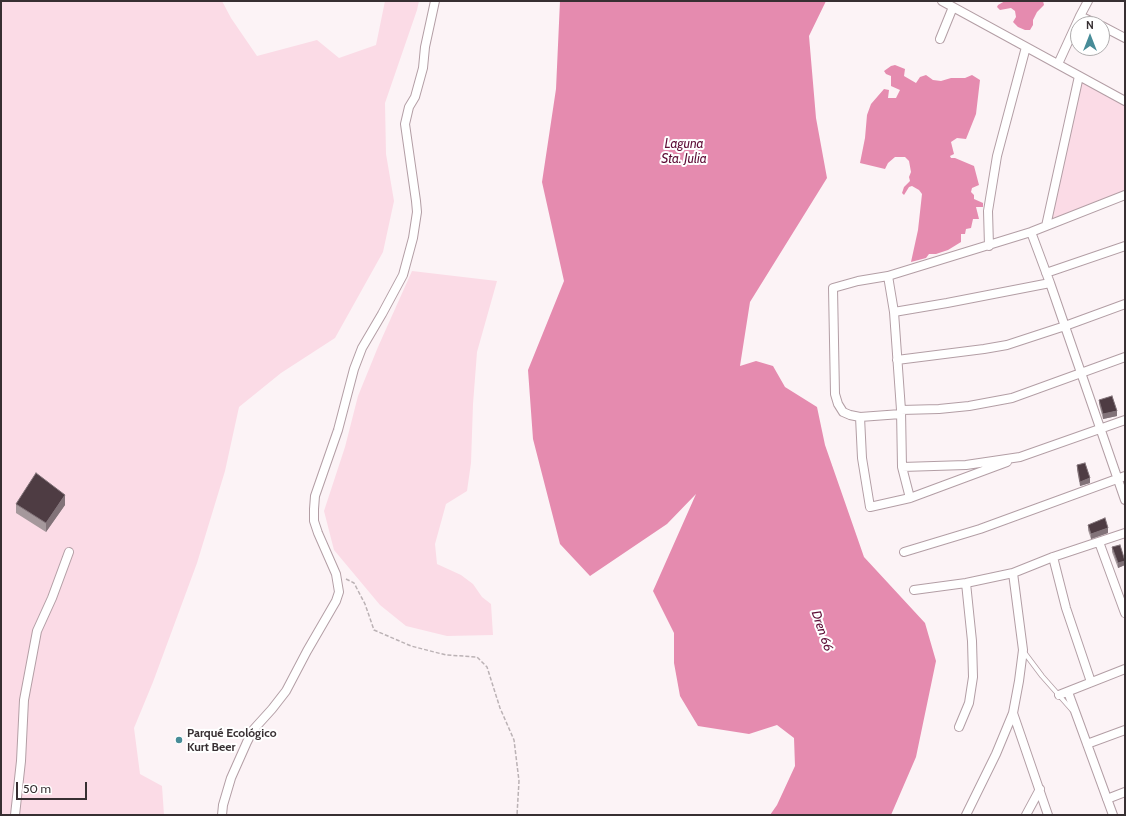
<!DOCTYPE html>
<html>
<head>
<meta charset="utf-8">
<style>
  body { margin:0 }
  #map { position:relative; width:1126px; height:816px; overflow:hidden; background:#fcf3f6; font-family:Cabin,sans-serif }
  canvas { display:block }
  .frame { position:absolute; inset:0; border:2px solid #372f32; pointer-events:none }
  .north { position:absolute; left:1070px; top:16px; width:40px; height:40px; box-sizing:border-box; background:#fff; border:1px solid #afacad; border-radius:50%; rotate:0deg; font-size:11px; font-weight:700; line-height:16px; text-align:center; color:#372f32 }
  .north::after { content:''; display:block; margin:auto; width:14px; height:18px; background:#478c98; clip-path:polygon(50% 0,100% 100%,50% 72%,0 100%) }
  .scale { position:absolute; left:16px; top:782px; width:71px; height:18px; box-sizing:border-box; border:2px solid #372f32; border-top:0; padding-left:5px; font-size:12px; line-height:14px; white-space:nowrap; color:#372f32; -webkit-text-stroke:3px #fff; paint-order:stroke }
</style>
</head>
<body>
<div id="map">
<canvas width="1126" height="816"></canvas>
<div class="frame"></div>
<div class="north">N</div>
<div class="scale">50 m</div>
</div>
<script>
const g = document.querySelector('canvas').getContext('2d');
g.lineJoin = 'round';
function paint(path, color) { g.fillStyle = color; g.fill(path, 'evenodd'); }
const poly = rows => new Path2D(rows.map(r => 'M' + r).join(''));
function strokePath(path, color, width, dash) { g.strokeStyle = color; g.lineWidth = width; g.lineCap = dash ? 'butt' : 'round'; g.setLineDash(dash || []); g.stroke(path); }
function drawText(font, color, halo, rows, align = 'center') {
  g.font = font + ' Cabin,sans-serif'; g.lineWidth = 4; g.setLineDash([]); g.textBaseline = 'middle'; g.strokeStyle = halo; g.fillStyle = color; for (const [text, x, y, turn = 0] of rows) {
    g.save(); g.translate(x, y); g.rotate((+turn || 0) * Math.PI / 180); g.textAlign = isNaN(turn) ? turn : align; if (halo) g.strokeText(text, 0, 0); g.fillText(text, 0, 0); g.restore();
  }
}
paint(poly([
  [1,1,222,1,231,18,257,56,317,40,339,58,376,45,385,1,419,1,417,10,385,103,386,154,394,201,383,252,335,338,281,373,239,407,225,471,197,563,153,682,134,728,140,774,162,786,164,815,1,815],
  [1081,80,1125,104,1125,192,1051,221],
  [412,271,497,281,477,352,473,404,471,463,467,491,446,504,435,544,437,564,461,575,473,584,482,597,491,604,493,635,447,636,406,626,380,605,334,550,324,511,345,447,358,396,378,347]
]), '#fbdbe6');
paint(poly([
  [560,1,826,1,809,36,816,118,827,178,750,302,740,366,756,361,773,366,785,387,817,407,825,445,864,557,925,623,936,661,916,757,891,815,770,815,777,805,795,766,794,738,777,725,749,734,698,726,680,696,674,663,674,633,653,591,696,494,667,524,590,576,560,544,533,439,528,370,564,281,542,182,556,89],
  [1005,1,1043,1,1044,5,1037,12,1033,20,1033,25,1030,30,1025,30,1018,27,1013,22,1016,17,1015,11,1011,8,1000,10,997,7,998,5],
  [895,65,905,69,904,76,916,83,920,77,926,75,933,80,941,81,951,78,965,78,972,75,980,80,976,114,966,139,957,138,951,142,954,154,950,156,951,158,955,158,974,166,979,185,972,188,971,192,974,195,974,199,983,203,983,207,976,207,979,219,973,219,971,228,966,229,965,234,961,234,961,242,948,250,936,254,929,254,926,258,911,262,918,230,922,194,919,190,912,186,909,187,904,195,902,193,904,187,910,181,909,177,911,172,909,161,905,157,895,157,888,163,885,169,860,163,865,138,867,115,871,104,884,89,889,90,888,98,896,98,900,90,891,86,891,76,886,74,884,71,891,66]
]), '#e58baf');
const lane = poly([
  [1024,652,1042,676,1072,710]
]);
const street = poly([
  [942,1,1125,101],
  [1080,16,1097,24],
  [1102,26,1125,38],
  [940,39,953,7],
  [1058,64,1080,16,1088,1],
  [1046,226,1079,76],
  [1031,232,1050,283,1125,500],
  [989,246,988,211,997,156,1026,47],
  [1046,273,1125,246],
  [894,312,947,303,1050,283],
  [897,360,984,349,1007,345,1065,326,1125,304],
  [901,410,939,409,969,406,1012,398,1125,357],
  [901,414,860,417,850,415,843,412,838,404,835,394,833,288,858,281,888,276,1031,232,1125,195],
  [860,417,862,458,870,507,910,498,902,467,901,410,894,312,888,276],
  [902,467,966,465,1020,457,1125,420],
  [910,498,1007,462],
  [1099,542,1125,613],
  [904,552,980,529,1125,476],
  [1053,557,1066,608,1091,682],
  [914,590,966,583,1013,573,1053,557,1125,533],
  [1068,692,1113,815],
  [1059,695,1125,669],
  [1013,713,1048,815],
  [959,727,969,703,973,677,972,641,966,583],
  [1087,744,1125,730],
  [1107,799,1125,792],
  [15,815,21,761,24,700,37,631,52,598,69,552],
  [222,815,223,805,231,778,247,742,253,730,272,709,286,691,307,651,336,601,339,592,336,574,318,533,314,521,314,509,315,496,338,430,354,369,362,348,382,314,403,275,413,238,417,212,416,201,405,124,409,107,415,97,423,68,425,47,435,1],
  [966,815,996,754,1013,713,1019,681,1023,650,1013,573],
  [1026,815,1040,789]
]);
strokePath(lane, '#b39ea5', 5.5);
strokePath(street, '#b39ea5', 10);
strokePath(poly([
  [346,579,354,583,365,604,374,630,411,646,446,655,477,657,487,667,500,708,514,740,519,781,517,815]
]), '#bbb2b5', 1.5, [4, 2]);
strokePath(lane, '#fff', 4);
strokePath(street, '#fff', 8);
paint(poly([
  [1099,400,1117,416,1103,419,1099,404],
  [1077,465,1090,483,1080,486,1077,470],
  [16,504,65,505,46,532,16,513],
  [1088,525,1108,533,1091,539,1088,530],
  [1112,547,1125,560,1125,565,1118,568,1112,552]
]), '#a5989c');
paint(poly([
  [1117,411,1117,416,1103,419,1103,414],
  [1090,478,1090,483,1080,486,1080,482],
  [65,495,65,505,46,532,46,523],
  [1108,528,1108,533,1091,539,1091,534],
  [1125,561,1125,565,1118,568,1118,563]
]), '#827379');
const building = poly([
  [1112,396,1117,411,1103,414,1099,400,1112,396],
  [1085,463,1090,478,1080,482,1077,465,1085,463],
  [36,473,65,495,46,523,16,504,36,473],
  [1105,518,1108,528,1091,534,1088,525,1105,518],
  [1120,545,1125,561,1118,563,1112,547,1120,545]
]);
paint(building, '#4e3c43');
strokePath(building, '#827379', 1);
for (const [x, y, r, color] of [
  [179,740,4,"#478c98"]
]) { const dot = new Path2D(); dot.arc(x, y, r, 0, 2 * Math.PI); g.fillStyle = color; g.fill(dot); strokePath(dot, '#fff', 1.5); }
drawText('bold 12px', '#372f32', '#fff', [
  ["Parqué Ecológico",187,733],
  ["Kurt Beer",187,747]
], 'left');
drawText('italic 13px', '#5e0e37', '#fff', [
  ["Laguna",684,144],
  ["Sta. Julia",684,159],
  ["Dren 66",822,631,71]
]);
</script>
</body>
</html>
